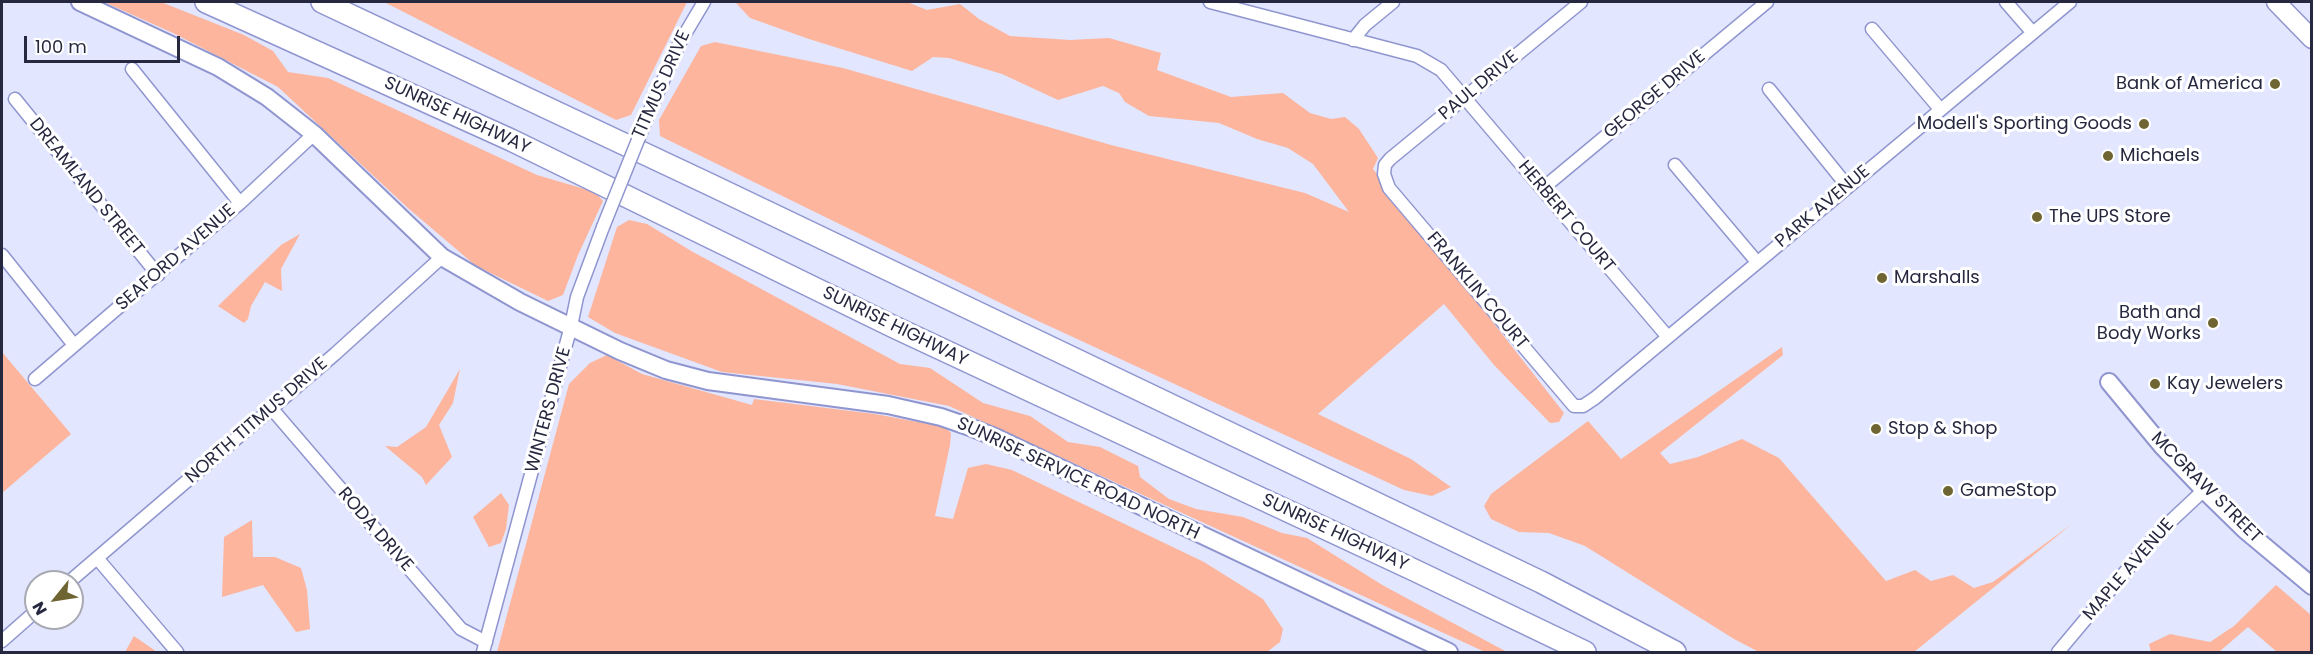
<!DOCTYPE html>
<html>
<head>
<meta charset="utf-8">
<style>
  body { margin:0 }
  #map { position:relative; width:2313px; height:654px; overflow:hidden; background:#e2e6fe; font-family:Poppins,sans-serif }
  canvas { display:block }
  .frame { position:absolute; inset:0; border:3px solid #26283f; pointer-events:none }
  .north { position:absolute; left:24px; top:570px; width:60px; height:60px; box-sizing:border-box; background:#fff; border:2px solid #a8a9b2; border-radius:50%; rotate:240deg; font-size:16px; font-weight:700; line-height:24px; text-align:center; color:#26283f }
  .north::after { content:''; display:block; margin:auto; width:21px; height:27px; background:#6f6532; clip-path:polygon(50% 0,100% 100%,50% 72%,0 100%) }
  .scale { position:absolute; left:24px; top:36px; width:156px; height:27px; box-sizing:border-box; border:3px solid #26283f; border-top:0; padding-left:8px; font-size:18px; line-height:21px; white-space:nowrap; color:#26283f; -webkit-text-stroke:4px #fff; paint-order:stroke }
</style>
</head>
<body>
<div id="map">
<canvas width="2313" height="654"></canvas>
<div class="frame"></div>
<div class="north">N</div>
<div class="scale">100 m</div>
</div>
<script>
const g = document.querySelector('canvas').getContext('2d');
g.lineJoin = 'round';
function paint(path, color) { g.fillStyle = color; g.fill(path, 'evenodd'); }
const poly = rows => new Path2D(rows.map(r => 'M' + r).join(''));
function strokePath(path, color, width, dash) { g.strokeStyle = color; g.lineWidth = width; g.lineCap = dash ? 'butt' : 'round'; g.setLineDash(dash || []); g.stroke(path); }
function drawText(font, color, halo, rows, align = 'center') {
  g.font = font + ' Poppins,sans-serif'; g.lineWidth = 6; g.setLineDash([]); g.textBaseline = 'middle'; g.strokeStyle = halo; g.fillStyle = color; for (const [text, x, y, turn = 0] of rows) {
    g.save(); g.translate(x, y); g.rotate((+turn || 0) * Math.PI / 180); g.textAlign = isNaN(turn) ? turn : align; if (halo) g.strokeText(text, 0, 0); g.fillText(text, 0, 0); g.restore();
  }
}
paint(poly([
  [104,2,161,2,244,35,273,51,288,72,328,78,537,175,595,192,603,201,578,255,563,295,548,301,476,266,409,209,278,87,173,33],
  [384,2,687,2,631,115,616,120],
  [735,2,907,2,927,10,960,4,979,19,1010,36,1070,40,1109,38,1161,53,1157,70,1231,97,1283,93,1310,113,1331,119,1345,117,1359,129,1378,158,1373,169,1564,413,1559,422,1550,423,1494,365,1444,304,1318,414,1411,459,1451,487,1432,496,1404,490,1023,314,660,136,659,120,701,46,715,42,843,68,1111,145,1305,193,1349,212,1313,164,1288,148,1257,139,1219,123,1149,116,1125,102,1119,93,1103,86,1058,100,1002,74,949,58,933,57,912,71,809,39,750,18],
  [629,220,647,224,693,252,900,364,930,368,983,403,1030,416,1068,442,1100,447,1138,466,1140,477,1169,499,1196,509,1243,517,1282,533,1307,538,1384,586,1507,652,1485,652,949,406,837,384,722,372,615,333,588,317,617,227],
  [300,234,281,269,282,291,265,282,251,306,248,319,244,323,218,306,281,245],
  [1782,347,1783,355,1660,453,1670,464,1698,457,1742,439,1779,458,1886,581,1915,570,1931,581,1953,575,1974,588,1993,582,2072,524,1914,652,1759,652,1734,639,1585,546,1549,533,1519,532,1491,519,1484,506,1491,494,1588,421,1621,459],
  [2,352,71,434,2,493],
  [607,355,642,374,752,405,754,399,875,414,945,427,951,433,950,445,935,516,953,519,968,468,986,464,1012,470,1204,562,1263,599,1283,629,1280,642,1267,652,497,652,569,384,590,363],
  [460,369,453,403,439,425,452,457,426,485,422,477,385,446,397,447,426,427],
  [501,493,509,505,506,529,501,543,489,547,473,517],
  [252,520,253,557,275,557,301,568,307,590,310,629,296,632,263,585,222,597,224,537],
  [2276,585,2311,615,2311,652,2277,652,2248,627,2219,652,2151,652,2149,644,2170,634,2210,642,2234,626],
  [134,636,157,652,125,652]
]), '#fdb59d');
const street = poly([
  [1210,2,1417,56,1441,70,1667,336],
  [1581,2,1390,159,1385,165,1384,174,1389,188,1574,406,1583,406,1595,398,2070,2],
  [2006,2,2033,33],
  [1872,29,1940,109],
  [1353,40,1365,25,1393,2],
  [132,69,240,203],
  [1769,89,1848,187],
  [15,99,158,275],
  [648,115,679,44,704,2],
  [1675,165,1757,262],
  [1542,189,1767,2],
  [2,255,74,345],
  [35,379,240,203,314,134],
  [272,409,461,629,486,642],
  [97,558,177,652],
  [69,582,335,354,442,257],
  [2,641,36,611],
  [483,652,571,326,577,297,603,227],
  [2058,652,2157,534,2204,490]
]);
const secondary = poly([
  [80,2,218,67,267,97,314,134,442,257,520,302,620,351,666,370,708,381,888,405,941,417,967,426,995,437,1449,652],
  [2109,382,2162,446,2204,490,2245,530,2312,586]
]);
const primary = poly([
  [2276,2,2312,39]
]);
const highway = poly([
  [206,2,511,140,894,327,1414,570,1585,652],
  [322,2,711,185,1541,582,1675,652]
]);
strokePath(street, '#8f95cf', 15);
strokePath(secondary, '#8f95cf', 20);
strokePath(primary, '#8f95cf', 21);
strokePath(highway, '#8f95cf', 24);
strokePath(street, '#fff', 12);
strokePath(secondary, '#fff', 16);
strokePath(primary, '#fff', 18);
strokePath(highway, '#fff', 21);
const streetBridge = poly([
  [603,227,648,115]
]);
strokePath(streetBridge, '#8f95cf', 15, []);
strokePath(streetBridge, '#fff', 12);
for (const [x, y, r, color] of [
  [2275,84,6,"#6f6532"],
  [2144,124,6,"#6f6532"],
  [2108,156,6,"#6f6532"],
  [2037,217,6,"#6f6532"],
  [1882,278,6,"#6f6532"],
  [2213,323,6,"#6f6532"],
  [2155,384,6,"#6f6532"],
  [1876,429,6,"#6f6532"],
  [1948,491,6,"#6f6532"]
]) { const dot = new Path2D(); dot.arc(x, y, r, 0, 2 * Math.PI); g.fillStyle = color; g.fill(dot); strokePath(dot, '#fff', 2); }
drawText('18px', '#26283f', '#fff', [
  ["Bank of America",2263,84,"right"],
  ["Modell's Sporting Goods",2132,124,"right"],
  ["Michaels",2120,156],
  ["The UPS Store",2049,217],
  ["Marshalls",1894,278],
  ["Bath and",2201,313,"right"],
  ["Body Works",2201,334,"right"],
  ["Kay Jewelers",2167,384],
  ["Stop & Shop",1888,429],
  ["GameStop",1960,491]
], 'left');
drawText('18px', '#26283f', '#fff', [
  ["TITMUS DRIVE",662,85,-66],
  ["PAUL DRIVE",1479,86,-40],
  ["GEORGE DRIVE",1655,95,-40],
  ["SUNRISE HIGHWAY",457,116,25],
  ["DREAMLAND STREET",86,187,51],
  ["PARK AVENUE",1823,207,-40],
  ["HERBERT COURT",1566,217,50],
  ["SEAFORD AVENUE",176,258,-41],
  ["FRANKLIN COURT",1477,291,50],
  ["SUNRISE HIGHWAY",895,327,26],
  ["WINTERS DRIVE",549,410,-75],
  ["NORTH TITMUS DRIVE",257,421,-41],
  ["SUNRISE SERVICE ROAD NORTH",1078,479,25],
  ["MCGRAW STREET",2206,488,45],
  ["RODA DRIVE",375,530,49],
  ["SUNRISE HIGHWAY",1335,533,25],
  ["MAPLE AVENUE",2129,570,-49]
]);
</script>
</body>
</html>
